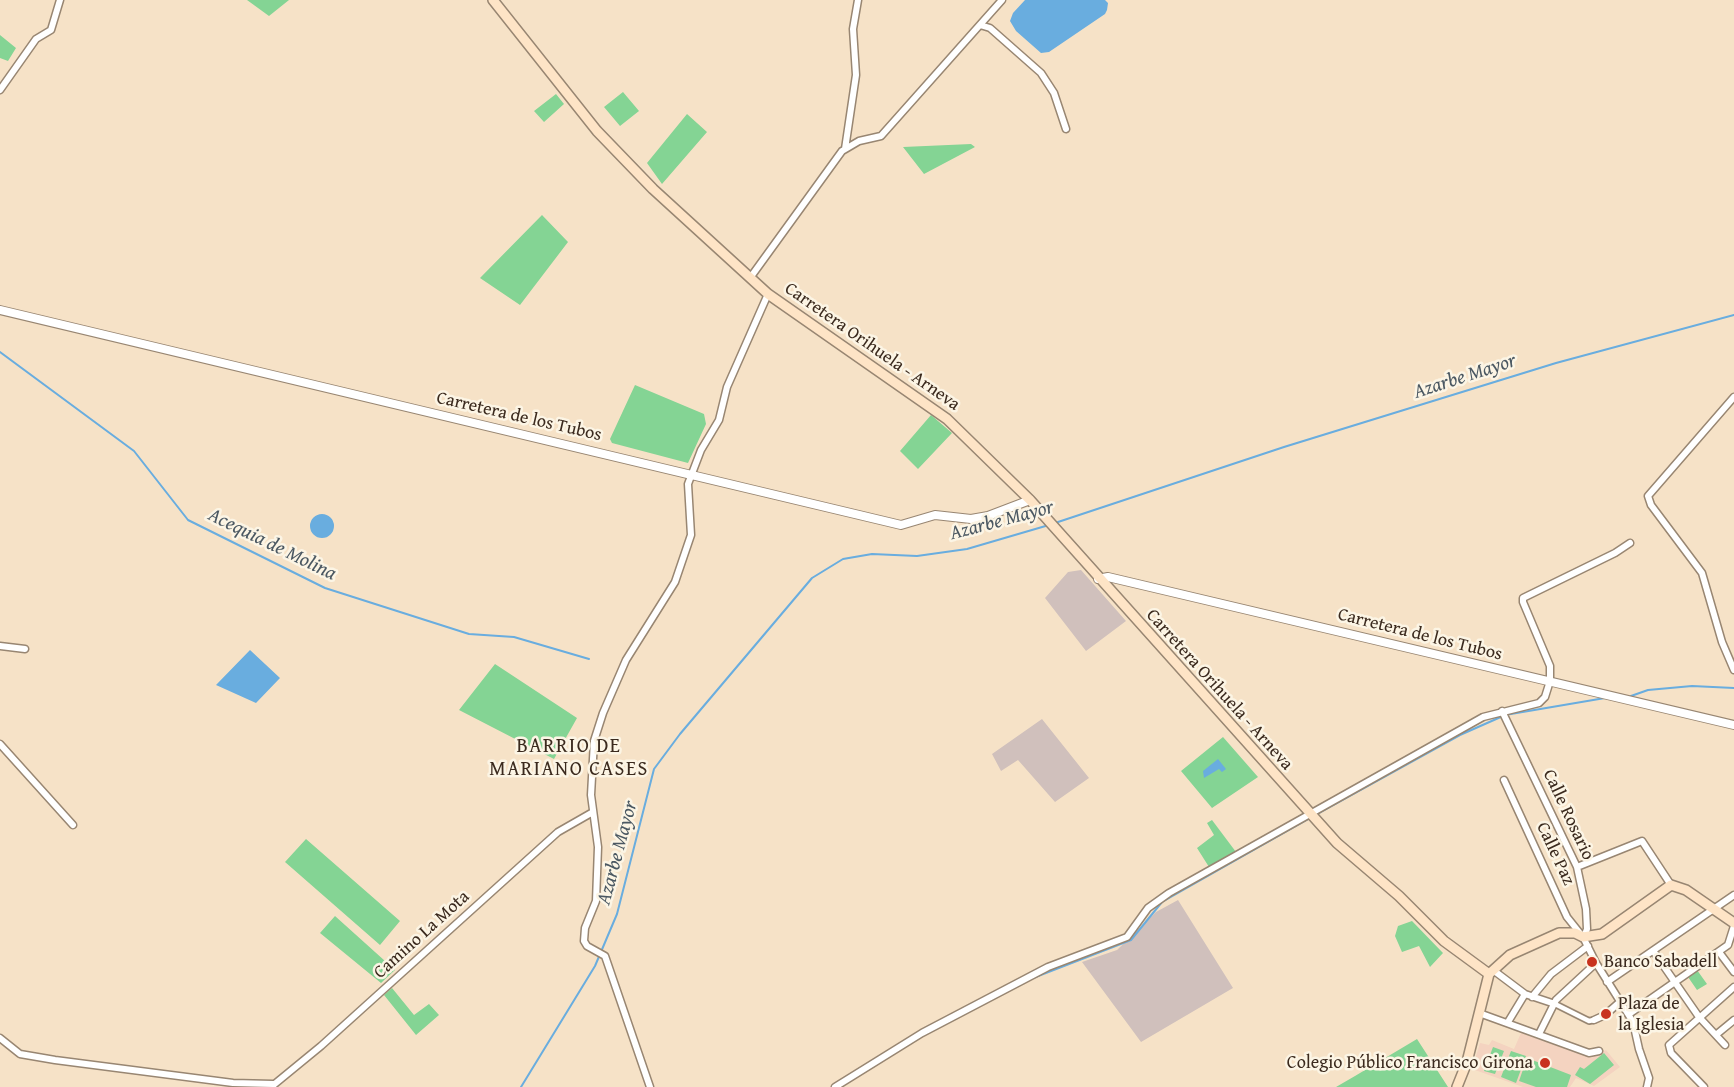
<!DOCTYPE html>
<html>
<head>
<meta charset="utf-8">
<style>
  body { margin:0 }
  canvas { display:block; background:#f6e2c7 }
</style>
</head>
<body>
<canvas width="1734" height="1087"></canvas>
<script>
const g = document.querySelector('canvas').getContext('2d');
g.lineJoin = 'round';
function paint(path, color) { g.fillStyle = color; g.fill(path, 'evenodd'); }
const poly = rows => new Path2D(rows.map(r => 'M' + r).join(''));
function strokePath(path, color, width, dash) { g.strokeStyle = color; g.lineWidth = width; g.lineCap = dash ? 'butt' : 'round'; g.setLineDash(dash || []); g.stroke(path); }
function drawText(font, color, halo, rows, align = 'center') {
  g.font = font + ' "Gentium Book Plus",serif'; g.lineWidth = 5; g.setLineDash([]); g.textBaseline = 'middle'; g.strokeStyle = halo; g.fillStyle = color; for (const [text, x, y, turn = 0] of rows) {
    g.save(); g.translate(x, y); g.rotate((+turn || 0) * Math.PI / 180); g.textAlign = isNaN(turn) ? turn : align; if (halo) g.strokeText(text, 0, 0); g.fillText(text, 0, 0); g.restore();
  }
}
paint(poly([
  [1521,1033,1591,1058,1606,1050,1620,1067,1594,1086,1576,1078,1570,1087,1523,1087,1472,1069,1480,1043,1489,1045,1492,1040,1514,1049]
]), '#f4d3c0');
paint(poly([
  [1081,570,1126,621,1086,651,1045,598,1068,572],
  [1042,719,1089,778,1055,802,1018,760,1001,771,992,754],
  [1178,900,1233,988,1141,1042,1082,962,1117,950,1156,912]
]), '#d0c0bc');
paint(poly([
  [247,0,289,0,269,16],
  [0,35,16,48,8,61,0,58],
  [623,92,639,111,620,126,604,107],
  [556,94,564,104,544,122,534,111],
  [687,114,707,132,662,184,647,163],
  [971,144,975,147,924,174,903,147],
  [542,215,568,242,520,305,480,278],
  [635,385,704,414,706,424,688,463,612,443,610,439],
  [931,415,952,433,918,469,900,451],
  [495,664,577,718,554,759,459,710],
  [1223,737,1258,777,1212,808,1181,771],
  [1212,820,1236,852,1209,867,1197,848,1214,835,1207,823],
  [306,839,400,921,380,945,285,862],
  [335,916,395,970,381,983,320,933],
  [1412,921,1443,953,1430,967,1419,946,1402,952,1395,936,1398,926],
  [1697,970,1707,984,1697,990,1688,977],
  [392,988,414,1015,429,1004,439,1015,416,1035,384,995],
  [1417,1039,1448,1087,1336,1087,1355,1076],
  [1493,1047,1504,1051,1495,1074,1484,1071],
  [1511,1051,1526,1056,1516,1083,1501,1077],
  [1604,1053,1614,1065,1590,1084,1575,1075,1580,1067,1584,1069],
  [1527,1058,1571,1075,1567,1087,1536,1087,1519,1081]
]), '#84d494');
paint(poly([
  [1025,0,1105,0,1108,3,1107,10,1105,14,1049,52,1041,53,1016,31,1010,21,1013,13],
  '310 526a12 12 0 1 1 24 0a12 12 0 1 1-24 0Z',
  [250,650,280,678,256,703,216,685],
  [1218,759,1226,769,1222,772,1219,769,1204,778,1203,771]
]), '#69addf');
strokePath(poly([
  [0,352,134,451,188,520,325,588,469,634,514,637,589,659],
  [1055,523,1284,447,1556,363,1734,315],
  [1631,696,1648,690,1692,686,1734,688],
  [1505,715,1605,698],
  [1315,815,1460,735,1503,716],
  [1033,978,1131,940,1162,902,1310,818],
  [521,1087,595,966,617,914,654,769,680,734,812,578,843,559,872,554,917,556,967,549,1049,525]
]), '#69addf', 2);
const pedestrian = poly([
  [1555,1004,1589,1021,1594,1020]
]);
const minor = poly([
  [980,25,990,28,1041,73,1054,93,1066,129],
  [0,90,36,39,51,30,60,0],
  [845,149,856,75,853,29,858,0],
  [750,278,842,151,859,141,881,136,1002,0],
  [1734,397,1648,496,1651,505,1702,573,1722,642,1734,670],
  [0,646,25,649],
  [1502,711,1577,867,1586,909,1587,929,1584,937],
  [0,744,73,825],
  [1504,780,1567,917,1583,937,1596,963,1633,1022,1639,1049,1649,1078,1647,1087],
  [1577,867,1642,841,1671,885],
  [1654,952,1699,1017,1725,1045],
  [1719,952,1734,972],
  [1493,970,1525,994,1555,1004],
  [1607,982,1734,895],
  [1532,997,1551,974,1588,946],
  [1479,1013,1589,1053,1599,1051],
  [1629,1014,1728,945,1734,926],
  [1594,1020,1605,1015,1621,1001],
  [1508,1022,1525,994],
  [1539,1034,1556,1000,1596,963],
  [1717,1034,1734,1020],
  [0,1038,20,1054,55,1060,233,1083,273,1084],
  [271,1087,321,1046,558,832,593,812],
  [650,1087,605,956,587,946,584,941,585,928,596,901,598,847,591,795,594,741,603,713,626,660,675,582,691,535,688,484,701,450,719,420,727,387,768,294],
  [835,1087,922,1033,1048,967,1127,937,1148,908,1169,893,1483,717,1539,703,1545,697,1550,681,1550,666,1523,602,1523,598,1615,553,1630,543],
  [1704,1087,1671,1053,1669,1045,1734,987]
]);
const tertiary = poly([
  [0,310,901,525,935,515,971,519,988,516,1030,500],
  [1098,579,1108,577,1734,725]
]);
const secondary = poly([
  [493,0,597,131,653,189,768,294,947,419,1030,500,1337,843,1399,896,1444,941,1489,974],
  [1457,1087,1467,1062,1489,974,1510,955,1559,933,1575,933,1583,937,1602,934,1671,885,1686,890,1734,923]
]);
strokePath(pedestrian, '#988672', 8);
strokePath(minor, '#988672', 9);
strokePath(tertiary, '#988672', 10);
strokePath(secondary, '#988672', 12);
strokePath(pedestrian, '#fff', 4.5);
strokePath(minor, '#fff', 6);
strokePath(tertiary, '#fff', 8);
strokePath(secondary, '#fee4c6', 9);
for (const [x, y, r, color] of [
  [1592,962,6,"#c8321e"],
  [1606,1014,6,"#c8321e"],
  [1545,1063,6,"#c8321e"]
]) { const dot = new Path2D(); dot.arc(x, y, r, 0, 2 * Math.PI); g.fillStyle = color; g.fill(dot); strokePath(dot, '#fcf5e5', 2); }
drawText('18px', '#3b2a1e', '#fcf5e5', [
  ["Carretera Orihuela - Arneva",872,347,35],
  ["Carretera de los Tubos",519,417,13],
  ["Carretera de los Tubos",1420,635,14],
  ["Carretera Orihuela - Arneva",1219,690,48],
  ["Calle Rosario",1568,815,65],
  ["Calle Paz",1555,854,65],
  ["Camino La Mota",422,935,-42]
]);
drawText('18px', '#3b2a1e', '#fcf5e5', [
  ["Banco Sabadell",1604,962],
  ["Plaza de",1618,1004],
  ["la Iglesia",1618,1025],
  ["Colegio Público Francisco Girona",1533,1063,"right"]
], 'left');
drawText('italic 20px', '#4b5862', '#fcf5e5', [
  ["Azarbe Mayor",1465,377,-18],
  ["Azarbe Mayor",1002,521,-15],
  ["Acequia de Molina",272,545,26],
  ["Azarbe Mayor",618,853,-75]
]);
g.letterSpacing = '1.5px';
drawText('20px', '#3b2a1e', '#fcf5e5', [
  ["BARRIO DE",569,747],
  ["MARIANO CASES",569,770]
]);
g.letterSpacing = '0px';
</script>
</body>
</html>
